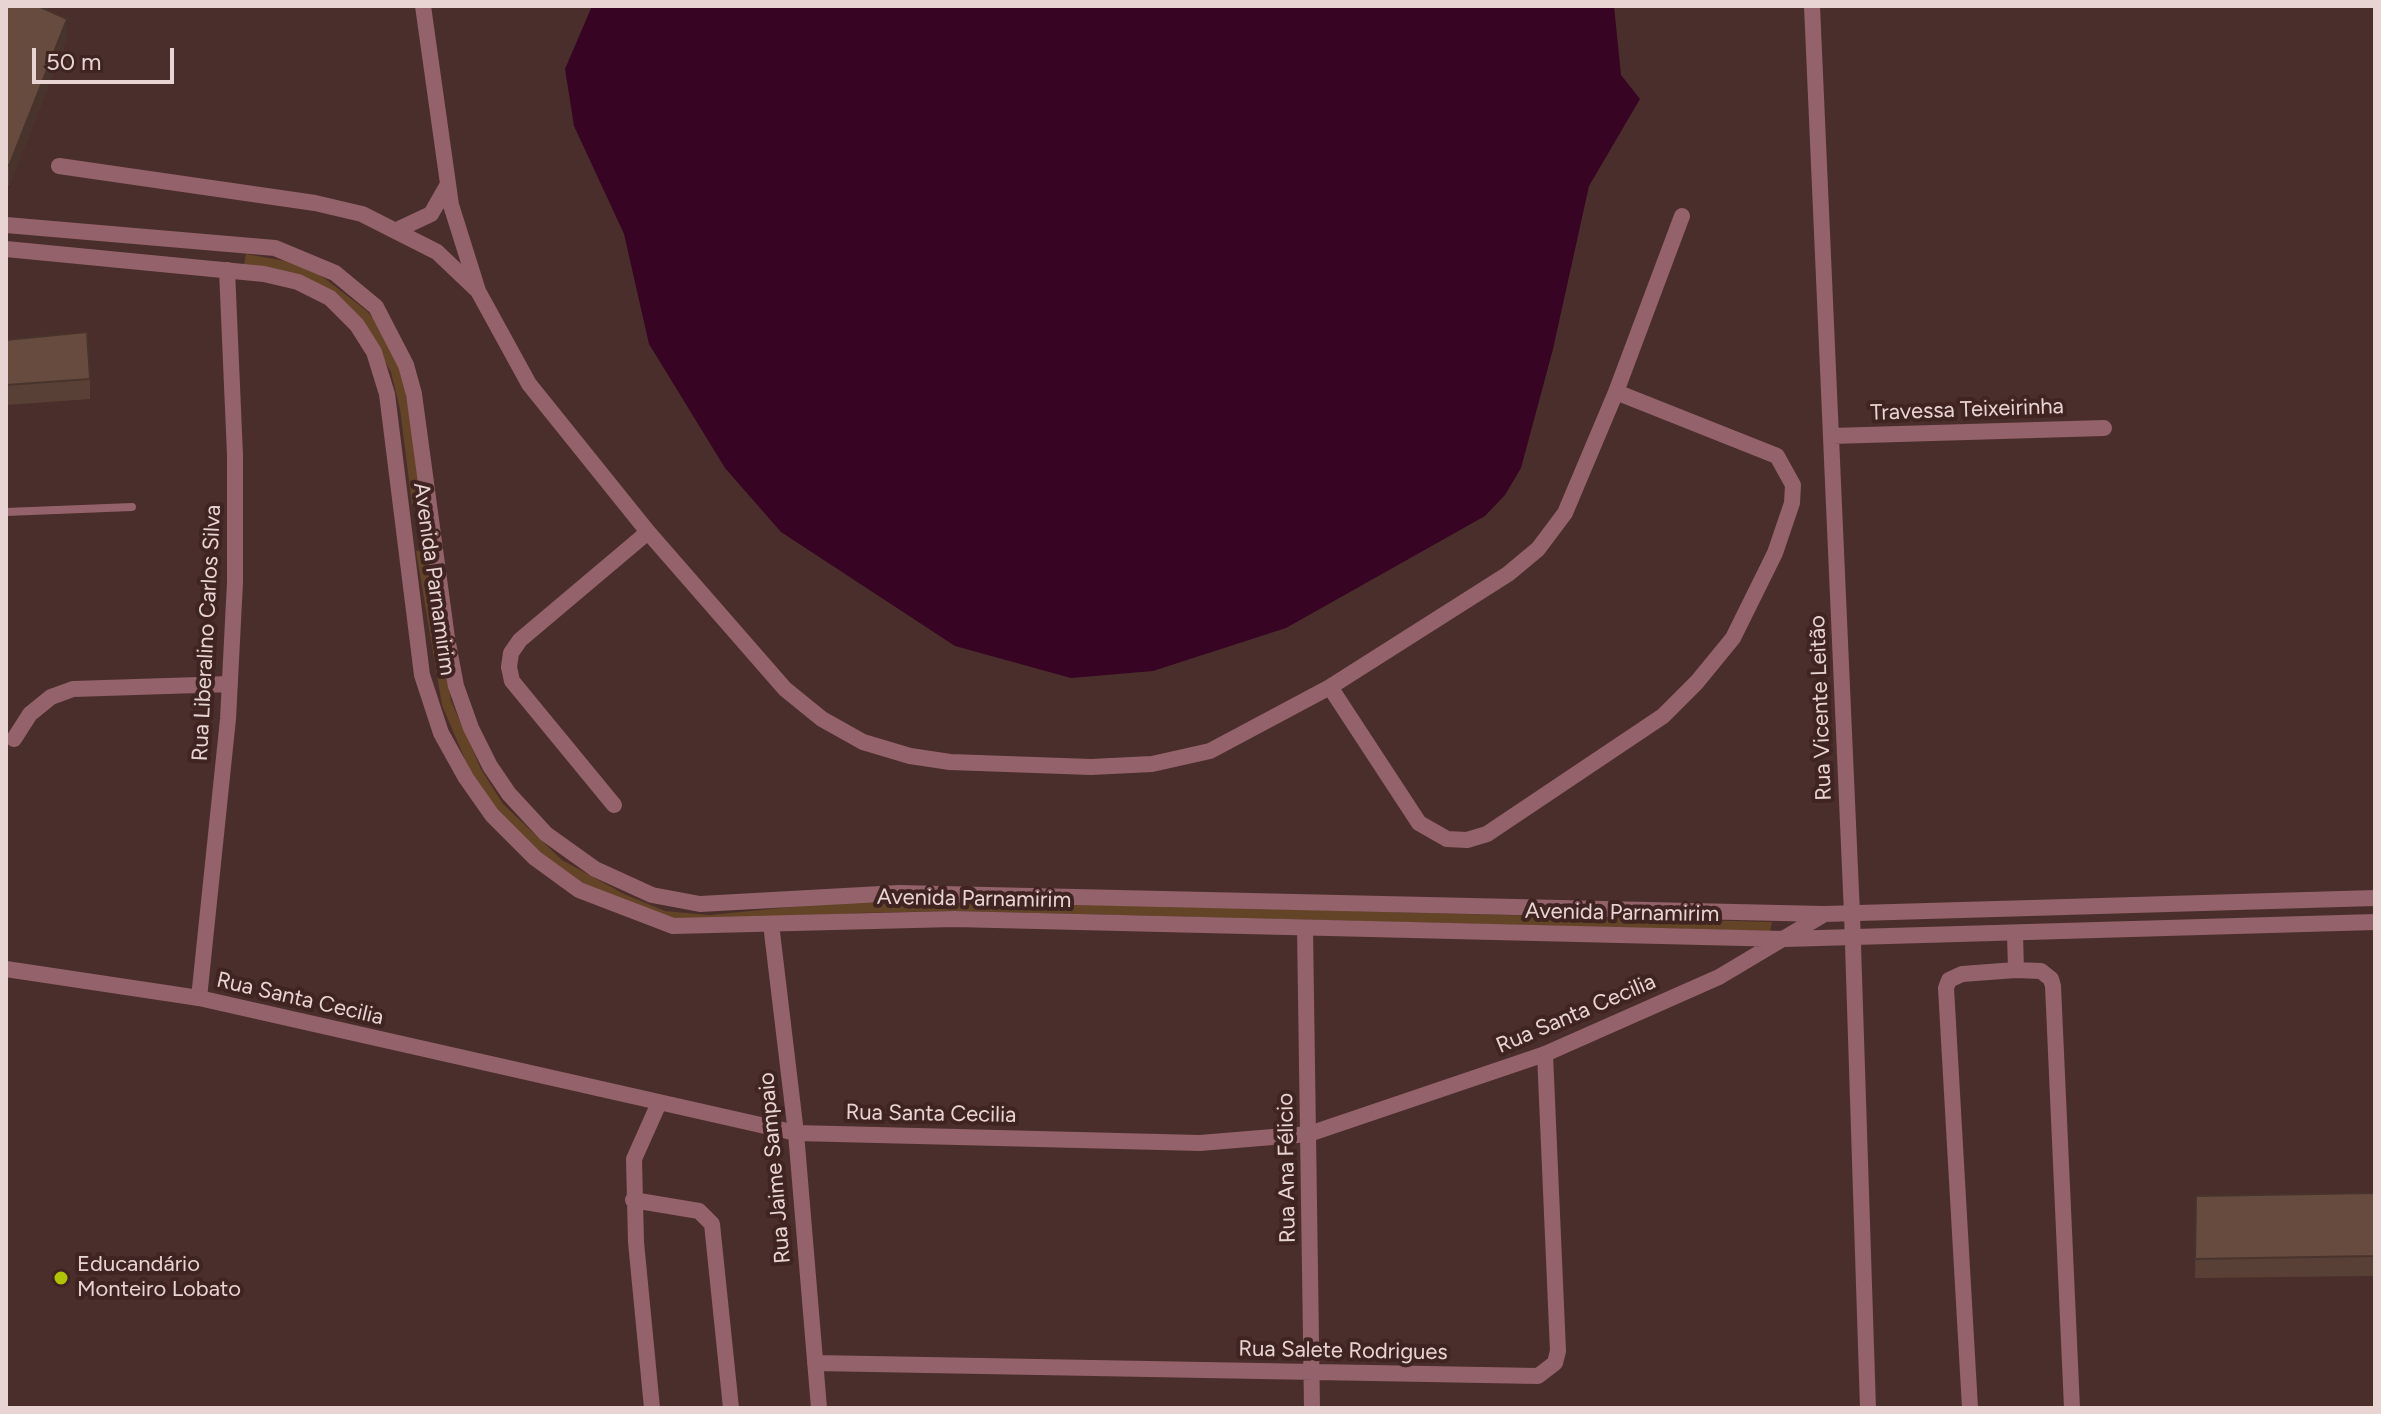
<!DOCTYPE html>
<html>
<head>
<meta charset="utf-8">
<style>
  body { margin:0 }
  #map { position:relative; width:2381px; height:1414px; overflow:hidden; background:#4a2e2b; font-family:Figtree,sans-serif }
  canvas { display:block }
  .frame { position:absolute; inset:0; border:8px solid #e8d5d3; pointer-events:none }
  .scale { position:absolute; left:32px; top:48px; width:142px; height:36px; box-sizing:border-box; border:4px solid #e8d5d3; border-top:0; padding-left:10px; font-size:24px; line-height:28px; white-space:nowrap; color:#e8d5d3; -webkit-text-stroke:6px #3f2421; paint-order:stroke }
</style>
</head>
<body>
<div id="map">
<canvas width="2381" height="1414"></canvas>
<div class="frame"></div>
<div class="scale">50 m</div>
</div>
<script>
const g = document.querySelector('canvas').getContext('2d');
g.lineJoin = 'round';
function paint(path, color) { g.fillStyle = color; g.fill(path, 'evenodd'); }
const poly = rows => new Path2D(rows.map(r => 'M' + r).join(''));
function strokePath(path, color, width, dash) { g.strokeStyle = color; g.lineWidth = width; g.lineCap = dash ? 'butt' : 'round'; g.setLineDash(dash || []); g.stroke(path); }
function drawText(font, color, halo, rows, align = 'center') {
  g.font = font + ' Figtree,sans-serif'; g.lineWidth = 8; g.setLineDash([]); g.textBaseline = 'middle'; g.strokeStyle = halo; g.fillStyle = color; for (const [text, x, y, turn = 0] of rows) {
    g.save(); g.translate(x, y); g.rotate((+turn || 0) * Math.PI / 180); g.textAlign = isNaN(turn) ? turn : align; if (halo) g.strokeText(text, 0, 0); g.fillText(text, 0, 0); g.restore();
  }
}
paint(poly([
  [246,254,285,261,319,274,367,311,390,338,402,369,424,504,412,504,400,409,391,372,360,317,244,265],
  [428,550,451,701,481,769,503,804,562,860,624,894,665,911,709,915,854,901,969,901,1772,922,1770,931,955,911,857,913,687,925,622,905,561,872,494,810,472,776,442,705,416,551]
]), '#634426');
paint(poly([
  [592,6,1614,6,1621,75,1640,99,1589,186,1553,349,1521,468,1505,495,1485,516,1286,628,1153,671,1071,678,955,646,781,532,725,468,649,344,624,234,574,126,565,69]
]), '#370523');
strokePath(poly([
  [6,512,132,507]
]), '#93626a', 8);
strokePath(poly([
  [423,6,451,205,478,291,529,384,648,532,785,689,822,719,863,742,910,756,950,762,1091,767,1152,764,1210,751,1330,687,1508,574,1538,549,1565,513,1616,392,1682,216],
  [1812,6,1852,914,1868,1408],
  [59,166,315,203,362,214,437,252,477,290],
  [399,229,431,214,447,186],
  [1831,436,2104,428],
  [1330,687,1419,823,1447,839,1467,840,1487,834,1663,716,1697,682,1733,638,1775,553,1792,503,1793,485,1777,456,1616,392],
  [14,739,30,714,51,697,73,689,230,684],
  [614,805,512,681,509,667,511,653,520,640,648,532],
  [771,924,796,1133,819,1408],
  [1305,928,1312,1408],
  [2015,934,2016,970],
  [199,998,228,719,235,582,235,455,227,270],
  [633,1200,699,1211,712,1224,731,1408],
  [815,1363,1538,1376,1555,1363,1558,1351,1545,1054],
  [652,1408,636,1242,634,1159,659,1103],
  [1970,1408,1946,988,1949,980,1962,974,2016,970,2041,971,2051,979,2053,986,2072,1408]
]), '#93626a', 16);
strokePath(poly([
  [6,225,275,248,335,273,376,307,406,365,414,394,447,638,456,686,471,728,490,766,509,794,546,834,595,869,652,895,700,904,899,893,1824,914,2375,898],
  [6,249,264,274,298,282,330,298,357,325,374,352,387,394,422,675,441,733,466,778,492,815,535,858,579,890,673,926,954,919,1785,939,2375,922],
  [6,969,199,998,796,1133,1200,1143,1309,1134,1545,1054,1719,977,1823,915]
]), '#93626a', 16);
paint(poly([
  [6,6,67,39,9,186,6,184],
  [6,340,90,379,90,399,6,405],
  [2375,1193,2375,1276,2195,1278,2196,1196]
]), '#594036');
paint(poly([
  [67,19,67,39,9,186,9,166]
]), '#48342c');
const building = poly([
  [6,6,38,6,67,19,9,166,6,164,6,6],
  [87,332,90,379,6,385,6,340,87,332],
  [2375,1193,2375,1256,2195,1259,2196,1196,2375,1193]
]);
paint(building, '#674b3f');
strokePath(building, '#48342c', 2);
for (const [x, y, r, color] of [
  [61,1278,8,"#afc504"]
]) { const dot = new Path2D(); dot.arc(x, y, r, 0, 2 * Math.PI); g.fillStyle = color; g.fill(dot); strokePath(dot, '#3f2421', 3); }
drawText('22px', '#e8d5d3', '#3f2421', [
  ["Travessa Teixeirinha",1967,410,-2],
  ["Avenida Parnamirim",434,579,82],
  ["Rua Liberalino Carlos Silva",207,633,-87],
  ["Rua Vicente Leitão",1821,708,-92],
  ["Avenida Parnamirim",974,899,1],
  ["Avenida Parnamirim",1622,913,1],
  ["Rua Santa Cecilia",300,999,13],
  ["Rua Santa Cecilia",1576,1014,-23],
  ["Rua Santa Cecilia",931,1114,1],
  ["Rua Jaime Sampaio",775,1168,-95],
  ["Rua Ana Félicio",1287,1168,-91],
  ["Rua Salete Rodrigues",1343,1351,1]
]);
drawText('22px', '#e8d5d3', '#3f2421', [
  ["Educandário",77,1265],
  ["Monteiro Lobato",77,1290]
], 'left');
</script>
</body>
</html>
